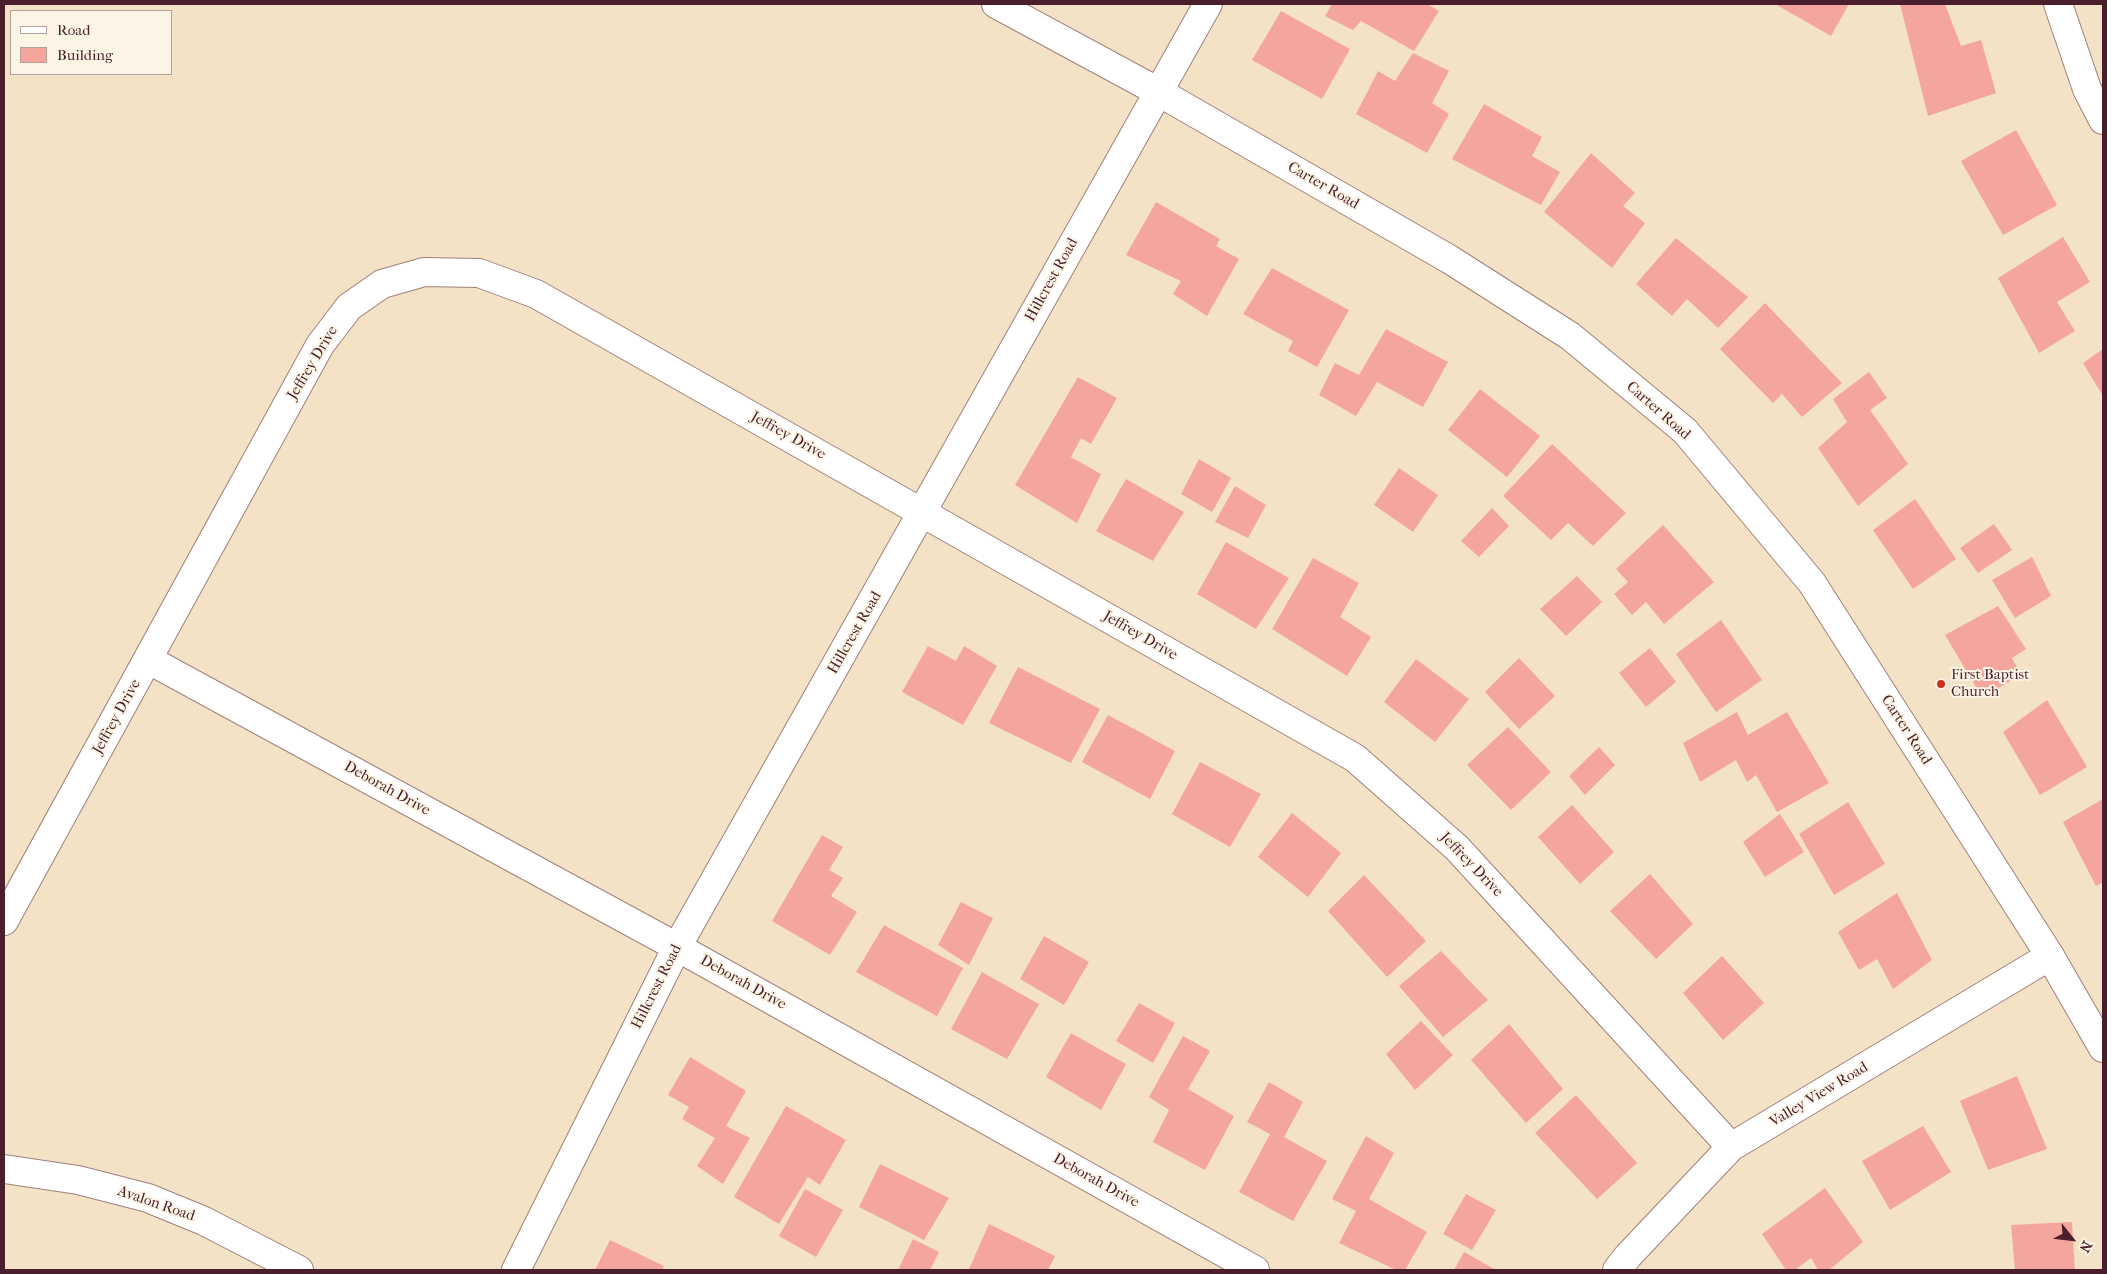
<!DOCTYPE html>
<html>
<head>
<meta charset="utf-8">
<style>
  body { margin:0 }
  #map { position:relative; width:2107px; height:1274px; overflow:hidden; background:#f4e2c6; font-family:"IM FELL French Canon",serif }
  canvas { display:block }
  .frame { position:absolute; inset:0; border:5px solid #4a1f2b; pointer-events:none }
  .legend { position:absolute; left:10px; top:10px; width:162px; height:65px; box-sizing:border-box; background:#fcf5e5; border:1px solid #b59f9b; margin:0; padding:6px 9px; list-style:none; font-size:15px; color:#4a1f2b }
  .legend li { display:flex; align-items:center; gap:10px; height:25px }
  .legend b { width:25px; border:1px solid #b59f9b }
  .north { position:absolute; left:2047px; top:1214px; width:50px; height:50px; -webkit-text-stroke:4px #fcf5e5; paint-order:stroke; rotate:119deg; font-size:14px; font-weight:700; line-height:20px; text-align:center; color:#4a1f2b }
  .north::after { content:''; display:block; margin:auto; width:18px; height:22px; background:#4a1f2b; clip-path:polygon(50% 0,100% 100%,50% 72%,0 100%) }
</style>
</head>
<body>
<div id="map">
<canvas width="2107" height="1274"></canvas>
<div class="frame"></div>
<ul class="legend">
<li><b style="height:6px;background:#fff"></b>Road</li>
<li><b style="height:14px;background:#f4a69d"></b>Building</li>
</ul>
<div class="north">N</div>
</div>
<script>
const g = document.querySelector('canvas').getContext('2d');
g.lineJoin = 'round';
function paint(path, color) { g.fillStyle = color; g.fill(path, 'evenodd'); }
const poly = rows => new Path2D(rows.map(r => 'M' + r).join(''));
function strokePath(path, color, width, dash) { g.strokeStyle = color; g.lineWidth = width; g.lineCap = dash ? 'butt' : 'round'; g.setLineDash(dash || []); g.stroke(path); }
function drawText(font, color, halo, rows, align = 'center') {
  g.font = font + ' "IM FELL French Canon",serif'; g.lineWidth = 4; g.setLineDash([]); g.textBaseline = 'middle'; g.strokeStyle = halo; g.fillStyle = color; for (const [text, x, y, turn = 0] of rows) {
    g.save(); g.translate(x, y); g.rotate((+turn || 0) * Math.PI / 180); g.textAlign = isNaN(turn) ? turn : align; if (halo) g.strokeText(text, 0, 0); g.fillText(text, 0, 0); g.restore();
  }
}
paint(poly([
  [1332,4,1427,4,1439,11,1414,51,1361,21,1353,30,1325,16],
  [1775,4,1849,4,1831,36],
  [1900,4,1945,4,1961,46,1981,40,1996,93,1928,116],
  [1281,11,1350,49,1322,99,1252,60],
  [1413,53,1449,71,1432,103,1449,114,1427,153,1356,114,1378,71,1395,81],
  [1484,104,1542,137,1532,156,1560,172,1541,205,1452,159],
  [2016,130,2057,205,2003,235,1961,161],
  [1591,153,1635,193,1623,206,1645,223,1612,268,1544,212],
  [1156,202,1220,239,1216,246,1239,259,1207,316,1173,294,1181,281,1126,255],
  [2063,237,2090,282,2057,302,2075,331,2039,353,1998,278],
  [1676,238,1748,297,1718,328,1687,299,1672,316,1636,284],
  [1272,268,1349,310,1317,367,1288,351,1293,341,1243,314],
  [1765,303,1842,383,1802,417,1782,394,1773,403,1720,349],
  [1386,329,1448,362,1423,407,1377,382,1356,416,1319,395,1335,363,1359,375],
  [2103,349,2103,396,2083,363],
  [1869,372,1887,398,1870,410,1908,464,1858,506,1818,448,1847,422,1833,399],
  [1078,377,1117,398,1091,444,1081,438,1071,457,1101,474,1077,523,1015,485],
  [1480,389,1540,436,1507,477,1448,430],
  [1552,444,1626,513,1593,546,1568,523,1551,540,1503,496],
  [1199,459,1231,478,1212,512,1181,494],
  [1399,468,1438,495,1413,532,1374,505],
  [1126,479,1184,512,1153,561,1096,531],
  [1235,486,1266,505,1248,538,1215,522],
  [1915,499,1956,559,1913,589,1873,530],
  [1492,508,1509,526,1479,557,1461,541],
  [1994,524,2012,550,1978,573,1960,548],
  [1663,525,1714,582,1664,624,1646,602,1632,615,1614,594,1628,582,1616,569],
  [1226,542,1289,578,1256,629,1197,594],
  [2032,557,2051,596,2015,618,1992,580],
  [1313,558,1359,583,1340,617,1371,637,1347,676,1272,629],
  [1577,576,1602,602,1566,636,1540,609],
  [1998,606,2026,649,2012,658,2021,675,1982,697,1945,635],
  [1721,620,1762,680,1716,712,1676,654],
  [928,646,956,661,964,646,997,666,963,725,902,692],
  [1650,648,1676,682,1646,707,1619,673],
  [1519,658,1555,696,1519,729,1485,692],
  [1416,659,1469,699,1435,742,1384,702],
  [1018,667,1100,709,1071,763,989,723],
  [2047,700,2087,767,2040,795,2003,732],
  [1737,712,1748,735,1787,712,1829,783,1777,812,1756,775,1747,782,1736,760,1700,782,1683,743],
  [1108,715,1175,751,1150,799,1082,762],
  [1508,727,1551,772,1511,810,1467,765],
  [1599,747,1615,765,1585,795,1569,776],
  [1200,762,1261,794,1230,847,1172,814],
  [2103,799,2103,882,2096,886,2063,822],
  [1848,802,1885,864,1834,895,1799,834],
  [1572,805,1614,852,1580,884,1538,837],
  [1292,813,1341,853,1308,897,1258,857],
  [1780,814,1804,852,1765,877,1743,842],
  [822,835,843,847,829,870,843,878,831,896,857,912,830,955,772,921],
  [1650,874,1693,924,1656,959,1610,911],
  [1364,875,1426,941,1387,977,1328,911],
  [1897,893,1932,960,1893,989,1877,959,1859,970,1838,932],
  [961,902,993,918,969,965,938,945],
  [884,925,963,968,937,1016,856,972],
  [1044,936,1089,962,1064,1005,1020,979],
  [1441,951,1488,1000,1443,1037,1399,986],
  [1722,956,1764,1003,1723,1040,1683,993],
  [982,972,1039,1004,1007,1059,951,1029],
  [1139,1003,1175,1023,1153,1063,1116,1041],
  [1421,1021,1453,1055,1415,1090,1386,1054],
  [1509,1024,1563,1089,1526,1123,1471,1060],
  [1071,1033,1126,1064,1101,1110,1046,1077],
  [1183,1036,1210,1051,1188,1089,1234,1116,1205,1170,1153,1142,1169,1110,1149,1097],
  [690,1057,746,1091,726,1126,750,1138,723,1184,697,1166,715,1138,682,1119,689,1107,668,1095],
  [2017,1076,2047,1149,1988,1170,1960,1101],
  [1269,1082,1303,1102,1284,1137,1327,1161,1293,1221,1239,1192,1270,1134,1247,1122],
  [1576,1095,1637,1163,1597,1199,1535,1133],
  [786,1106,846,1140,820,1185,808,1177,779,1224,734,1197],
  [1923,1126,1951,1172,1890,1210,1862,1161],
  [1366,1136,1394,1153,1369,1199,1427,1232,1405,1270,1396,1270,1339,1243,1356,1211,1332,1199],
  [880,1164,949,1198,924,1240,859,1207],
  [1825,1188,1863,1242,1829,1270,1818,1270,1811,1258,1795,1270,1786,1270,1762,1234],
  [805,1189,843,1210,816,1257,779,1236],
  [1466,1194,1496,1210,1472,1250,1443,1234],
  [2072,1222,2075,1270,2015,1270,2011,1225],
  [989,1224,1055,1256,1048,1270,969,1269],
  [913,1239,939,1252,930,1270,898,1270],
  [610,1240,664,1266,662,1270,595,1270],
  [1464,1252,1496,1270,1454,1270]
]), '#f4a69d');
const minor = poly([
  [2058,4,2087,89,2103,120],
  [149,660,677,947,1255,1270],
  [4,921,320,345,349,307,382,284,424,272,479,273,536,294,1355,758,1457,848,1731,1147],
  [4,1169,78,1180,148,1198,204,1221,299,1270],
  [1617,1270,1628,1256,1731,1147,2050,956]
]);
const tertiary = poly([
  [996,4,1157,91,1449,259,1570,336,1685,431,1812,583,2050,956,2103,1048],
  [516,1270,677,947,1208,4]
]);
strokePath(minor, '#9f8078', 30);
strokePath(tertiary, '#9f8078', 30);
strokePath(minor, '#fff', 28);
strokePath(tertiary, '#fff', 28);
for (const [x, y, r, color] of [
  [1941,684,5,"#c8321e"]
]) { const dot = new Path2D(); dot.arc(x, y, r, 0, 2 * Math.PI); g.fillStyle = color; g.fill(dot); strokePath(dot, '#fcf5e5', 2); }
drawText('15px', '#4a1f2b', '#fcf5e5', [
  ["Carter Road",1323,186,30],
  ["Hillcrest Road",1052,280,-61],
  ["Jeffrey Drive",313,363,-59],
  ["Carter Road",1658,411,41],
  ["Jeffrey Drive",788,436,29],
  ["Hillcrest Road",855,633,-60],
  ["Jeffrey Drive",1140,636,30],
  ["Jeffrey Drive",117,717,-61],
  ["Carter Road",1906,730,57],
  ["Deborah Drive",387,789,29],
  ["Jeffrey Drive",1471,865,46],
  ["Deborah Drive",743,983,29],
  ["Hillcrest Road",657,987,-63],
  ["Valley View Road",1819,1095,-31],
  ["Deborah Drive",1096,1181,29],
  ["Avalon Road",156,1204,19]
]);
drawText('15px', '#4a1f2b', '#fcf5e5', [
  ["First Baptist",1951,675],
  ["Church",1951,692]
], 'left');
</script>
</body>
</html>
